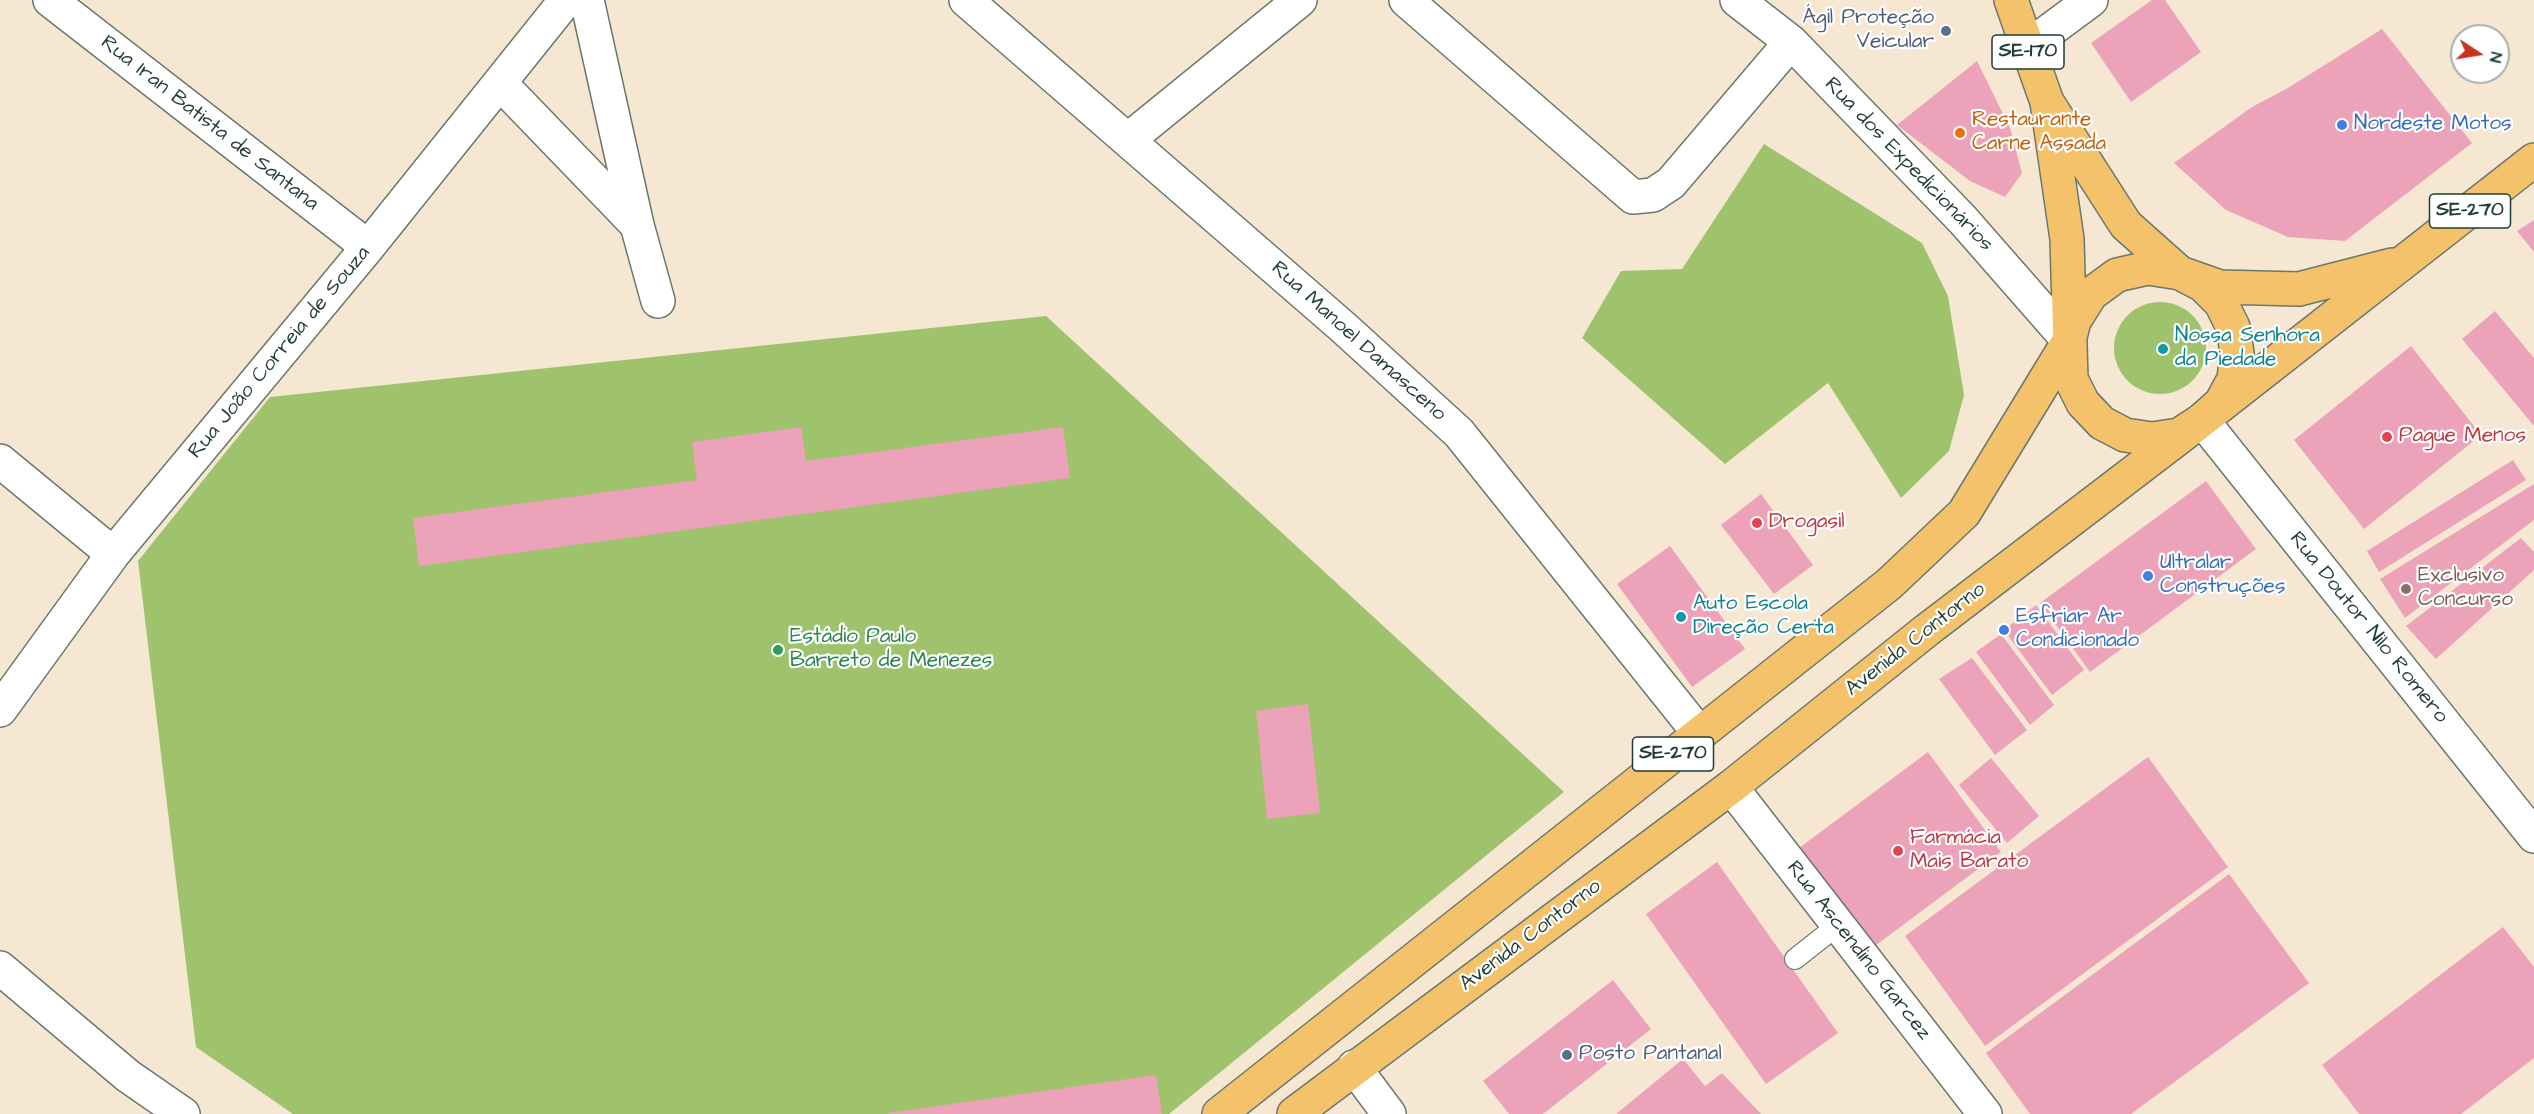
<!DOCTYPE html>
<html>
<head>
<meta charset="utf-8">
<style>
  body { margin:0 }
  #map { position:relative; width:2534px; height:1114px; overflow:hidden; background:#f6e7d3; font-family:"Architects Daughter",sans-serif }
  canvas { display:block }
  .north { position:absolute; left:2450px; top:24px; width:60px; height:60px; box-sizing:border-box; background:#fff; border:2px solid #a5b1ae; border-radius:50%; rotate:102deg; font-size:16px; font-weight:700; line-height:24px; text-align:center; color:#1f3d34 }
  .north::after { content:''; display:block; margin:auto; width:21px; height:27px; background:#c8321e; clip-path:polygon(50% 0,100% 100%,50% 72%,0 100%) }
</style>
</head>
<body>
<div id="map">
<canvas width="2534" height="1114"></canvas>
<div class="north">N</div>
</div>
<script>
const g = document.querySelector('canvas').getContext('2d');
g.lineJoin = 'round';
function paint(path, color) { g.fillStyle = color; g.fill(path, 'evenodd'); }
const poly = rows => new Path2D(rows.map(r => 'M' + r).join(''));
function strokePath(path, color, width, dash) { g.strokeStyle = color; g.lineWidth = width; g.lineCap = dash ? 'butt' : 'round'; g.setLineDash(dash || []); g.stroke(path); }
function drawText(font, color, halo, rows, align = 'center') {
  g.font = font + ' "Architects Daughter",sans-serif'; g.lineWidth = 4.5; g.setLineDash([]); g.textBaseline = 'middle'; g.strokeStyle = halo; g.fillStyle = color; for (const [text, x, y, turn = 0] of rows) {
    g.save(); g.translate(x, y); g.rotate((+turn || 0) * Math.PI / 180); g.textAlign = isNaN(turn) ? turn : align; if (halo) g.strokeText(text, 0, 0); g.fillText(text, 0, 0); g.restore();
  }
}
paint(poly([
  [1764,144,1922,243,1948,296,1964,395,1949,451,1901,498,1828,383,1725,464,1582,338,1621,271,1682,269],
  '2114 348a46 46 0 1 1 92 0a46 46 0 1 1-92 0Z',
  [1046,316,1564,792,1169,1114,293,1114,196,1047,138,561,270,397]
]), '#9fc36d');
paint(poly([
  [2152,0,2165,0,2201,52,2131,102,2091,43],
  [2382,29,2472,143,2345,241,2288,237,2226,210,2174,163,2252,107,2288,88],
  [1977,61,2010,128,2022,173,2005,197,1970,181,1897,125],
  [2534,220,2534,252,2517,231],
  [2495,311,2534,358,2534,426,2462,339],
  [2411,346,2481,435,2364,529,2294,440],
  [801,427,806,461,1063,427,1070,478,419,566,413,518,697,480,692,442],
  [2513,460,2526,480,2379,572,2367,551],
  [2206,481,2256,549,2090,672,2040,603],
  [2534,484,2534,520,2405,618,2380,579],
  [1761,494,1813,565,1774,594,1721,525],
  [2521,538,2534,552,2534,570,2436,659,2406,626],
  [1670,546,1745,649,1692,687,1617,584],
  [2036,605,2084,670,2052,695,2004,630],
  [2001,634,2054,705,2030,725,1976,652],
  [1972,658,2027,730,1995,755,1939,679],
  [1308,704,1320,813,1267,819,1256,711],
  [1928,752,2001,852,1868,951,1795,851],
  [2148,757,2228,867,1985,1046,1905,936],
  [1991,758,2039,816,2007,843,1959,785],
  [1717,862,1838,1033,1766,1084,1646,914],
  [2229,874,2309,983,2131,1114,2030,1114,1986,1053],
  [2503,927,2534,967,2534,1058,2461,1114,2359,1114,2322,1065],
  [1613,980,1651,1029,1543,1114,1509,1114,1483,1081],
  [1683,1059,1705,1086,1722,1073,1761,1114,1616,1114],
  [1156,1075,1162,1114,889,1114,888,1113]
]), '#eca2b9');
const service = poly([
  [1795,959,1838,925]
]);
const minor = poly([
  [50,0,368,247],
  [587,0,637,225,658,301],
  [966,0,1344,328,1459,433,1699,733],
  [1406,0,1633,197,1653,195,1671,183,1791,42],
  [1737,0,1791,42,1963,220,2069,341],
  [2026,48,2091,0],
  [500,83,637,225],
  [1129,139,1300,0],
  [2202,420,2534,836],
  [0,461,113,554],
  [0,710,113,554,368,247,566,0],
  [1731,787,1985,1114],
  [1354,1067,1389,1114]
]);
const tertiary = poly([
  [0,968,128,1076,183,1114]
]);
const primary = poly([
  [2011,0,2047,102,2126,225,2180,273,2203,285,2221,303,2233,327,2237,353,2234,379,2221,403,2202,420,2179,435,2152,439,2125,435,2102,423,2083,403,2071,379,2067,239,2047,102],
  [1219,1114,1889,584,1964,513,2069,341,2074,321,2091,294,2117,275,2148,268,2180,273,2220,287,2299,289,2392,265],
  [1294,1114,1731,787,1927,630,2202,420,2534,160]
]);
strokePath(service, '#6a786c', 22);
strokePath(minor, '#6a786c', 36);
strokePath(tertiary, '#6a786c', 36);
strokePath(primary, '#6a786c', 36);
strokePath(service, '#fff', 20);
strokePath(minor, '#fff', 33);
strokePath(tertiary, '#fff', 33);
strokePath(primary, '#f3c26a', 33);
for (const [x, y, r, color] of [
  [1946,31,6,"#5c6f8a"],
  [2342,125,6,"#3f7fe0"],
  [1960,133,6,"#e8710a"],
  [2163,349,6,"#0f9aa8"],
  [2387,437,6,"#e0444e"],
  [1757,523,6,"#e0444e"],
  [2148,576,6,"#3f7fe0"],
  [2406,589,6,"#8d6e63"],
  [1681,617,6,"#0f9aa8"],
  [2004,630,6,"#3f7fe0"],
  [778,650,6,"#2e9e5b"],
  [1898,851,6,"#e0444e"],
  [1567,1055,6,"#5c6f8a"]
]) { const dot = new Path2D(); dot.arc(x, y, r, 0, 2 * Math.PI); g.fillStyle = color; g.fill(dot); strokePath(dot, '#fff', 2); }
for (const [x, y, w] of [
  [2028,52,72],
  [2470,211,81],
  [1673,754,81]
]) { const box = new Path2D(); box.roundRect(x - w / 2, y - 17, w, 34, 4.5); g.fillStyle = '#fff'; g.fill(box); strokePath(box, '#1f3d34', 1.5); }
drawText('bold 20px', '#1f3d34', null, [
  ["SE-170",2028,52],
  ["SE-270",2470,211],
  ["SE-270",1673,754]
]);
drawText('21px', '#4e5e75', '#fff', [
  ["Ágil Proteção",1934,19],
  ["Veicular",1934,43],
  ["Posto Pantanal",1579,1055,"left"]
], 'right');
drawText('21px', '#c56008', '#fff', [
  ["Restaurante",1972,121],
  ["Carne Assada",1972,145]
], 'left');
drawText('21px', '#1f3d34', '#fff', [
  ["Rua Iran Batista de Santana",209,124,38],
  ["Rua dos Expedicionários",1908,165,46],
  ["Rua Manoel Damasceno",1358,342,42],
  ["Rua João Correia de Souza",280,353,-50],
  ["Rua Doutor Nilo Romero",2368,628,51],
  ["Avenida Contorno",1916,640,-38],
  ["Avenida Contorno",1531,936,-37],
  ["Rua Ascendino Garcez",1858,951,52]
]);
drawText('21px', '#366cbe', '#fff', [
  ["Nordeste Motos",2354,125],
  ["Ultralar",2160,564],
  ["Construções",2160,588],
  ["Esfriar Ar",2016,618],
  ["Condicionado",2016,642]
], 'left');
drawText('21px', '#0d838f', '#fff', [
  ["Nossa Senhora",2175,337],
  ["da Piedade",2175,361],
  ["Auto Escola",1693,605],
  ["Direção Certa",1693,629]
], 'left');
drawText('21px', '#be3a42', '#fff', [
  ["Pague Menos",2399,437],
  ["Drogasil",1769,523],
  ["Farmácia",1910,839],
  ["Mais Barato",1910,863]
], 'left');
drawText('21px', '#785e54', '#fff', [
  ["Exclusivo",2418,577],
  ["Concurso",2418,601]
], 'left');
drawText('21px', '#27864d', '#fff', [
  ["Estádio Paulo",790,638],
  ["Barreto de Menezes",790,662]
], 'left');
</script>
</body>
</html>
